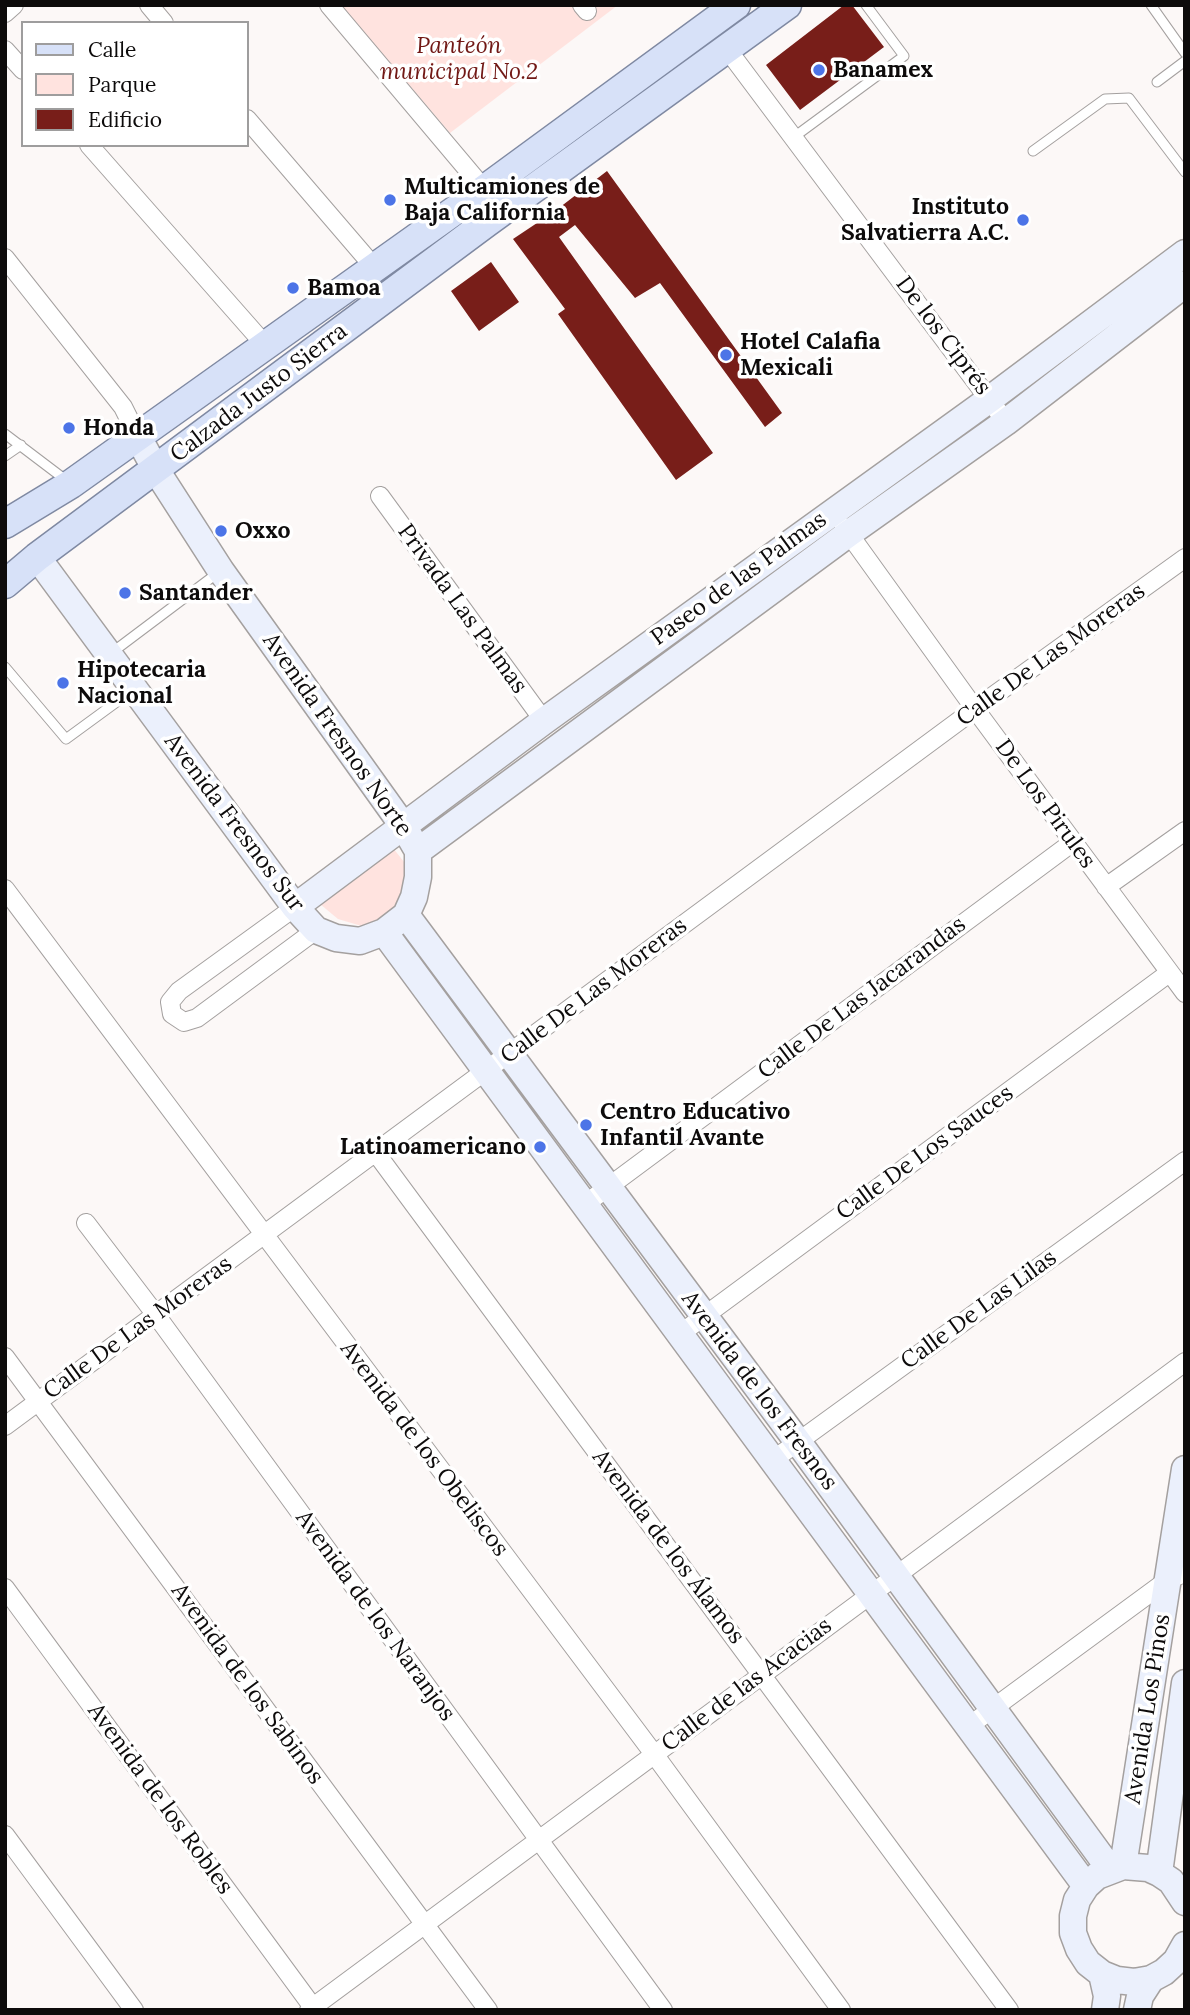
<!DOCTYPE html>
<html>
<head>
<meta charset="utf-8">
<style>
  body { margin:0 }
  #map { position:relative; width:1190px; height:2015px; overflow:hidden; background:#fcf8f7; font-family:Lora,serif }
  canvas { display:block }
  .frame { position:absolute; inset:0; border:7px solid #0d0b0b; pointer-events:none }
  .legend { position:absolute; left:21px; top:21px; width:228px; height:126px; box-sizing:border-box; background:#fff; border:2px solid #9e9d9d; margin:0; padding:9px 12px; list-style:none; font-size:21px; color:#0d0b0b }
  .legend li { display:flex; align-items:center; gap:14px; height:35px }
  .legend b { width:35px; border:2px solid #9e9d9d }
</style>
</head>
<body>
<div id="map">
<canvas width="1190" height="2015"></canvas>
<div class="frame"></div>
<ul class="legend">
<li><b style="height:9px;background:#d7e1f8"></b>Calle</li>
<li><b style="height:19px;background:#ffe3df"></b>Parque</li>
<li><b style="height:19px;background:#781e19"></b>Edificio</li>
</ul>
</div>
<script>
const g = document.querySelector('canvas').getContext('2d');
g.lineJoin = 'round';
function paint(path, color) { g.fillStyle = color; g.fill(path, 'evenodd'); }
const poly = rows => new Path2D(rows.map(r => 'M' + r).join(''));
function strokePath(path, color, width, dash) { g.strokeStyle = color; g.lineWidth = width; g.lineCap = dash ? 'butt' : 'round'; g.setLineDash(dash || []); g.stroke(path); }
function drawText(font, color, halo, rows, align = 'center') {
  g.font = font + ' Lora,serif'; g.lineWidth = 7; g.setLineDash([]); g.textBaseline = 'middle'; g.strokeStyle = halo; g.fillStyle = color; for (const [text, x, y, turn = 0] of rows) {
    g.save(); g.translate(x, y); g.rotate((+turn || 0) * Math.PI / 180); g.textAlign = isNaN(turn) ? turn : align; if (halo) g.strokeText(text, 0, 0); g.fillText(text, 0, 0); g.restore();
  }
}
paint(poly([
  [341,5,618,5,450,133],
  [393,848,408,867,403,894,394,909,383,919,365,927,338,919,320,904]
]), '#ffe3df');
paint(poly([
  [844,5,852,5,884,47,800,110,766,65],
  [607,171,782,413,765,427,660,283,635,298,575,225,559,237,713,453,676,480,558,314,565,309,513,239,555,211],
  [491,262,519,302,479,331,451,291]
]), '#781e19');
const lane = poly([
  [1151,5,1185,53],
  [1157,82,1185,61],
  [794,137,904,56,866,5],
  [1033,151,1105,99,1129,98,1185,172],
  [5,434,67,481],
  [5,456,21,445],
  [110,654,219,572],
  [5,667,66,739,133,690]
]);
const street = poly([
  [149,5,164,23],
  [329,5,489,195],
  [582,5,587,11],
  [5,13,14,5],
  [727,49,1006,422],
  [5,50,23,70],
  [247,119,374,267],
  [89,145,266,346],
  [5,258,123,407,137,435],
  [380,496,544,721],
  [844,527,975,709,1185,993],
  [1106,887,1185,831],
  [5,889,654,1754,841,2010],
  [295,907,179,991,170,1002,172,1014,184,1022,197,1018,316,930],
  [376,1153,1009,2010],
  [584,1205,1073,842],
  [86,1223,156,1315,663,2010],
  [680,1334,1169,973],
  [5,1357,488,2010],
  [5,1426,975,709,1185,558],
  [773,1460,1185,1161],
  [5,1588,315,2010],
  [969,1726,1169,1579,1185,1573],
  [5,1835,134,2010],
  [309,2010,1185,1362]
]);
const secondary = poly([
  [37,557,295,907,316,930,336,938,360,941,384,932,406,915,414,897,418,877,418,851,404,827,221,571,156,470,137,435],
  [418,851,848,534,1006,422,1185,284],
  [295,907,544,721,990,399,1185,253],
  [406,915,798,1442,1110,1869],
  [384,932,1086,1886],
  [1123,1866,1185,1469],
  [1159,1873,1185,1683],
  [1185,1902,1171,1881,1159,1873,1148,1868,1123,1866,1097,1876,1086,1886,1077,1900,1073,1916,1073,1933,1079,1949,1088,1963,1102,1974,1117,1980,1134,1982,1151,1979,1164,1972,1176,1961,1185,1945],
  [1102,1974,1107,1996,1105,2010],
  [1137,2010,1140,1996,1151,1979]
]);
const primary = poly([
  [5,524,71,484,485,189,736,5],
  [5,584,37,557,486,223,787,5]
]);
strokePath(lane, '#a4a09f', 11);
strokePath(street, '#a4a09f', 20);
strokePath(secondary, '#a4a09f', 29);
strokePath(primary, '#7f89a2', 31);
strokePath(lane, '#fff', 9);
strokePath(street, '#fff', 18);
strokePath(secondary, '#ebf0fc', 26);
strokePath(primary, '#d7e1f8', 28);
for (const [x, y, r, color] of [
  [819,70,7,"#4c74e7"],
  [390,200,7,"#4c74e7"],
  [1023,220,7,"#4c74e7"],
  [293,288,7,"#4c74e7"],
  [726,355,7,"#4c74e7"],
  [69,428,7,"#4c74e7"],
  [221,531,7,"#4c74e7"],
  [125,593,7,"#4c74e7"],
  [63,683,7,"#4c74e7"],
  [586,1125,7,"#4c74e7"],
  [540,1147,7,"#4c74e7"]
]) { const dot = new Path2D(); dot.arc(x, y, r, 0, 2 * Math.PI); g.fillStyle = color; g.fill(dot); strokePath(dot, '#fff', 2.5); }
drawText('italic 23px', '#711815', '#fff', [
  ["Panteón",459,46],
  ["municipal No.2",459,72]
]);
drawText('bold 23px', '#0d0b0b', '#fff', [
  ["Banamex",833,70],
  ["Multicamiones de",404,187],
  ["Baja California",404,213],
  ["Instituto",1009,207,"right"],
  ["Salvatierra A.C.",1009,233,"right"],
  ["Bamoa",307,288],
  ["Hotel Calafia",740,342],
  ["Mexicali",740,368],
  ["Honda",83,428],
  ["Oxxo",235,531],
  ["Santander",139,593],
  ["Hipotecaria",77,670],
  ["Nacional",77,696],
  ["Centro Educativo",600,1112],
  ["Infantil Avante",600,1138],
  ["Latinoamericano",526,1147,"right"]
], 'left');
drawText('23px', '#0d0b0b', '#fff', [
  ["De los Ciprés",943,336,53],
  ["Calzada Justo Sierra",259,393,-37],
  ["Paseo de las Palmas",739,579,-36],
  ["Privada Las Palmas",462,609,54],
  ["Calle De Las Moreras",1051,655,-36],
  ["Avenida Fresnos Norte",337,735,55],
  ["De Los Pirules",1045,804,54],
  ["Avenida Fresnos Sur",234,823,53],
  ["Calle De Las Moreras",594,991,-37],
  ["Calle De Las Jacarandas",862,998,-37],
  ["Calle De Los Sauces",925,1153,-36],
  ["Calle De Las Lilas",979,1310,-36],
  ["Calle De Las Moreras",138,1328,-36],
  ["Avenida de los Fresnos",759,1391,53],
  ["Avenida de los Obeliscos",424,1449,53],
  ["Avenida de los Álamos",668,1547,53],
  ["Avenida de los Naranjos",375,1616,54],
  ["Avenida de los Sabinos",247,1684,54],
  ["Calle de las Acacias",747,1685,-37],
  ["Avenida Los Pinos",1148,1709,-81],
  ["Avenida de los Robles",160,1799,54]
]);
</script>
</body>
</html>
